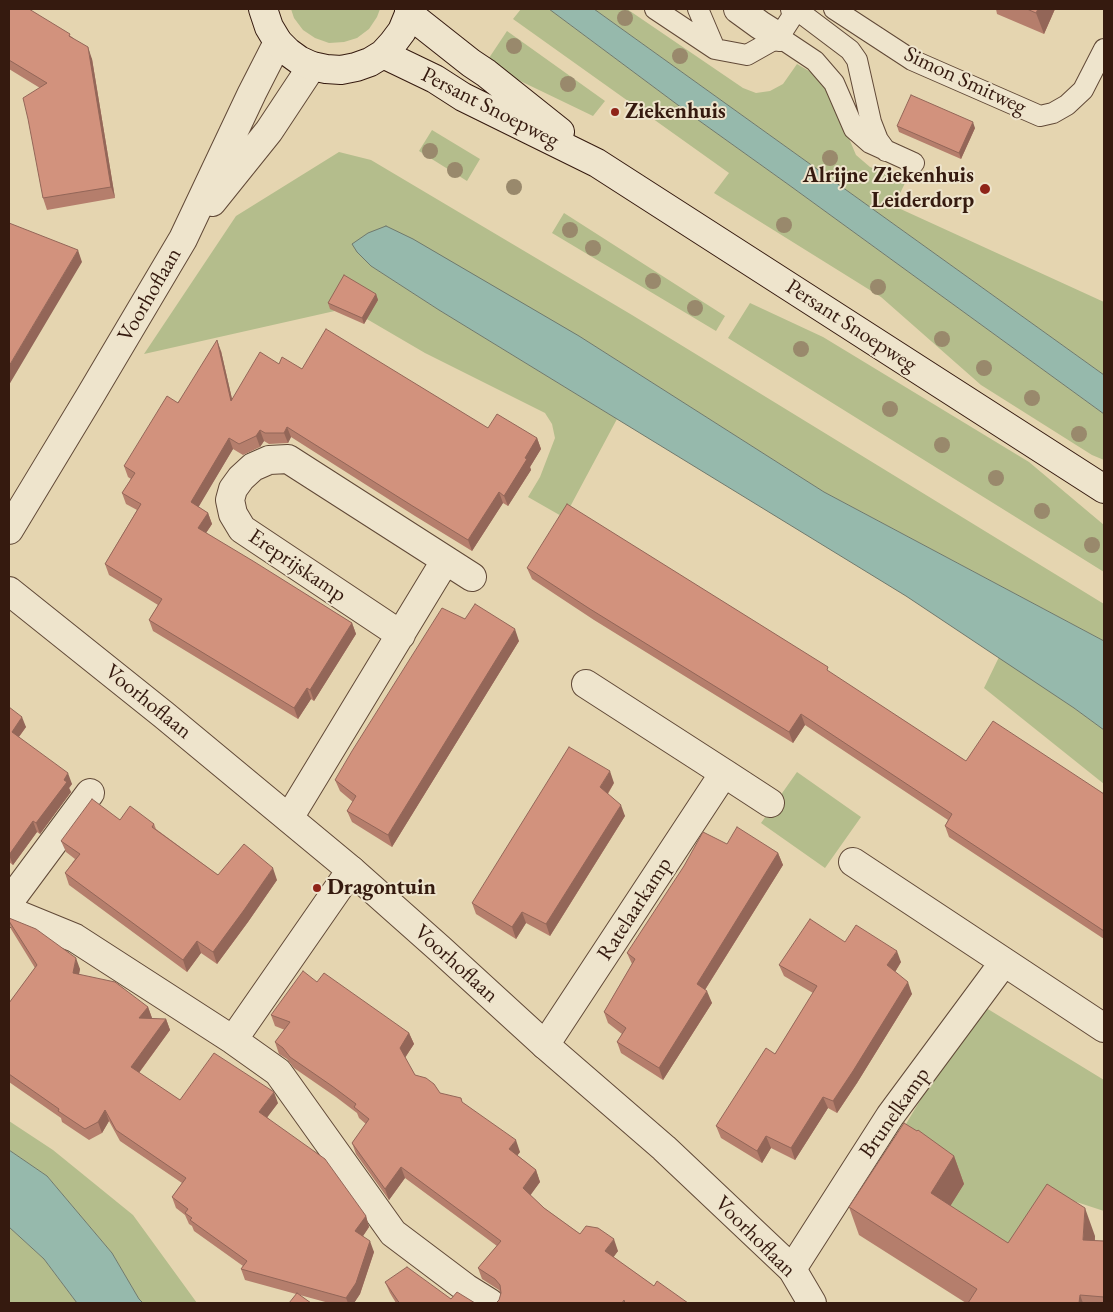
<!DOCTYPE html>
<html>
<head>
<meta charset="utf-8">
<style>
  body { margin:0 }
  #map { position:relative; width:1113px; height:1312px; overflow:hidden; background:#e5d5b0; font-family:"EB Garamond",serif }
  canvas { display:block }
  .frame { position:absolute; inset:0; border:10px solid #351a0f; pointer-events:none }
</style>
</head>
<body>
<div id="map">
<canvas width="1113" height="1312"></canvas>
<div class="frame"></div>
</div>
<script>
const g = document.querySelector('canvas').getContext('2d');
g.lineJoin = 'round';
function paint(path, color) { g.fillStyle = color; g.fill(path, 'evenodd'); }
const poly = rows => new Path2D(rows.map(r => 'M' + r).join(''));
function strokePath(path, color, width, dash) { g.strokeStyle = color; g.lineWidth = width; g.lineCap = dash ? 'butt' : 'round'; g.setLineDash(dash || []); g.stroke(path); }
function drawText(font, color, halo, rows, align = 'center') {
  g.font = font + ' "EB Garamond",serif'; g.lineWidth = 4; g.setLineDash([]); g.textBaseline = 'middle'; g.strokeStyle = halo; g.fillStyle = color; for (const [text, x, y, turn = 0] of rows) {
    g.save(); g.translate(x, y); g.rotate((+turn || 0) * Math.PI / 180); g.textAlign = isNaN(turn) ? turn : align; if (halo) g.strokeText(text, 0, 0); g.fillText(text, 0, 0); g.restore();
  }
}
paint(poly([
  [291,9,380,9,377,17,369,29,357,38,344,42,329,43,315,38,303,30,294,18],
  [521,9,549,9,694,117,789,185,1104,414,1104,460,1092,455,981,385,881,297,714,193,729,173,513,19],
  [594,9,627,9,743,88,756,93,770,91,783,84,797,64,814,74,826,84,856,155,870,167,905,183,894,206,1104,302,1104,375],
  [507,31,605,101,593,116,485,64],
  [432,130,480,159,467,181,419,151],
  [339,152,371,160,632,315,1104,604,1104,641,824,492,579,336,371,266,439,310,617,419,563,520,563,517,528,497,540,477,555,438,552,424,545,413,425,353,348,308,144,354,236,216],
  [564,213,725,316,716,331,552,233],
  [750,303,823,337,1029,462,1104,525,1104,572,728,338],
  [999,657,1074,708,1104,730,1104,784,984,688],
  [797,772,861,817,825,868,761,823],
  [978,1003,1104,1080,1104,1211,1058,1196,1020,1254,881,1166],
  [9,1121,53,1150,133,1215,197,1303,143,1303,139,1299,112,1253,47,1176,9,1150],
  [9,1227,44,1259,77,1303,9,1303]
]), '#b4bd8c');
const water = poly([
  [549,9,594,9,1104,375,1104,414,789,185,694,117,549,9],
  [386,226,413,239,579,336,824,492,1104,641,1104,730,1074,708,906,596,439,310,371,266,357,252,352,244,368,233,386,226],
  [9,1150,47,1176,112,1253,139,1299,143,1303,77,1303,44,1259,9,1227,9,1150]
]);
paint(water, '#96b9ac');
strokePath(water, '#6f796d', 1);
const service = poly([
  [655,9,715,49,747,55,779,37,797,9],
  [698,9,715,49],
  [834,9,912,60,1040,116,1053,113,1067,105,1083,90,1104,49],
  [797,10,850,50,857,60,871,122,878,140,886,151],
  [779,37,815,61,834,83,854,129,870,143,914,163]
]);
const minor = poly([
  [738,9,760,25,779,37],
  [795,9,797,10],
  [401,635,242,529,233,514,230,500,233,489,241,478,253,467,269,460,288,459,472,577],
  [724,773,770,803],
  [289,818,445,561],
  [853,862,1104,1028],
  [9,902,90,793],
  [9,911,75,938,233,1040,351,870],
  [233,1040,278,1072,393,1233,466,1288,490,1303],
  [545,1045,724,773,586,684],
  [792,1269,890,1116,1004,962]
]);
const tertiary = poly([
  [212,202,269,131,312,66],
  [9,530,90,396,183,239,252,93,278,42],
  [9,591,164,715,351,870,440,949,545,1045,664,1148,792,1269,812,1303]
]);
const secondary = poly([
  [263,9,269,27,278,42,288,52,299,60,312,66,326,69,341,70,356,67,370,62,383,54,393,43,402,31,409,14,409,9],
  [409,14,471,63,486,73,560,132],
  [383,54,435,79,463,97,597,163,1104,489]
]);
strokePath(service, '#614937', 22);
strokePath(minor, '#614937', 30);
strokePath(tertiary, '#614937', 30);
strokePath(secondary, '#351a0f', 30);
strokePath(service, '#eee4cc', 20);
strokePath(minor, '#eee4cc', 28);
strokePath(tertiary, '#eee4cc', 28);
strokePath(secondary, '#eee4cc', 28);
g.fillStyle = '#99896c';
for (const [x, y] of [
  [625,18],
  [514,46],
  [680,56],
  [568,84],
  [430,151],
  [830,158],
  [455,170],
  [514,187],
  [784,225],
  [570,230],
  [593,248],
  [653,281],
  [878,287],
  [695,308],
  [942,339],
  [801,349],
  [984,368],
  [1032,398],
  [890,409],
  [1079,434],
  [942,445],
  [996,478],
  [1042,511],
  [1092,545]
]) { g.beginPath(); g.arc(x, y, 8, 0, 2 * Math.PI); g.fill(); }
paint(poly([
  [9,9,35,13,72,37,92,59,115,198,47,210,43,198,40,88,9,69],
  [996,9,1055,9,1044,34,997,14],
  [897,126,975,128,961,159,899,132],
  [376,294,378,300,364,324,330,309,328,303],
  [221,351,232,399,279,364,302,369,488,428,537,438,541,449,530,467,531,470,508,506,503,503,472,551,415,516,291,437,288,443,269,444,264,441,260,447,243,455,233,449,198,507,208,513,212,524,206,533,352,623,356,634,314,701,311,699,298,719,153,631,149,620,158,605,109,575,105,564,137,510,126,504,122,493,131,479,128,477,124,466],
  [527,568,830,673,966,761,1104,794,1104,939,949,837,945,826,948,820,805,725,793,743,594,620,532,579],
  [465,619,519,641,392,847,352,822,347,811,353,802,340,791,335,780],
  [9,707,26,727,19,737,72,784,69,788,71,792,40,834,37,832,13,865,9,862],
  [614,783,608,794,625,816,550,936,526,923,516,939,476,914,472,903],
  [120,820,154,824,156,829,218,875,277,880,248,922,217,964,201,953,187,972,69,885,65,873,75,859,66,852,61,841],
  [727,844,778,853,783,865,705,990,712,1003,663,1080,621,1053,617,1042,622,1034,608,1023,604,1012,632,964,627,953],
  [9,921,80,969,79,974,148,1007,152,1018,151,1019,166,1019,170,1030,139,1073,180,1100,278,1103,267,1117,366,1216,369,1227,363,1236,374,1252,360,1294,354,1303,329,1303,245,1280,241,1269,243,1266,194,1231,192,1226,189,1224,185,1215,176,1208,172,1197,182,1183,120,1141,109,1121,102,1133,89,1140,62,1122,61,1118,9,1082,9,1083,9,1003,35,968,11,929],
  [845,942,901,962,895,972,912,994,857,1083,837,1113,828,1108,795,1160,771,1148,762,1163,721,1138,716,1126,775,1054,813,993,784,976,779,965],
  [317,982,409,1033,414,1044,405,1058,415,1075,440,1093,463,1103,520,1152,517,1155,536,1170,540,1182,530,1195,544,1208,580,1234,618,1251,613,1257,654,1286,688,1303,499,1300,501,1293,499,1290,482,1279,478,1268,497,1246,405,1178,389,1200,356,1154,352,1143,366,1124,359,1118,357,1113,336,1097,294,1068,287,1059,279,1054,275,1042,285,1030,275,1026,271,1015],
  [954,1156,964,1184,950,1206,1008,1243,1095,1236,1095,1241,1104,1241,1104,1303,966,1303,859,1235,849,1207],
  [385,1282,451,1299,475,1303,396,1303,390,1293]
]), '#b57e6c');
paint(poly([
  [1038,9,1055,9,1044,34,1036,13],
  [88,47,92,59,115,198,111,187],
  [973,122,975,128,961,159,959,153],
  [78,250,82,262,9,385,9,366],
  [376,294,378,300,364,324,362,318],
  [217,340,221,351,235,412,231,401],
  [287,427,291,437,288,443,284,433],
  [260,430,264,441,260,447,256,436],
  [229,438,233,449,195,513,191,502],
  [537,438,541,449,530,467,531,470,508,506,504,496,525,458],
  [499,492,503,503,472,551,468,540],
  [208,513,212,524,202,539,198,528],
  [352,623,356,634,314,701,310,690],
  [515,629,519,641,392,847,388,835],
  [307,688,311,699,298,719,294,708],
  [801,714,805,725,793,743,789,732],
  [22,717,26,727,15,742,12,732],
  [610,771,614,783,604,799,600,787],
  [68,773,72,784,69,788,71,792,40,834,36,823],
  [621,805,625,816,550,936,546,924],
  [33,821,37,832,13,865,9,855],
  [778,853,783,865,701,996,697,984],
  [273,868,277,880,248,922,217,964,213,952],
  [522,912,526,923,516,939,512,927],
  [197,941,201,953,187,972,183,960],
  [897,951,901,962,892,977,887,965],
  [76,958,80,969,77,984,73,973],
  [908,982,912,994,857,1083,837,1113,833,1101],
  [707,991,712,1003,663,1080,659,1068],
  [148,1007,152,1018,143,1029,139,1018],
  [166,1019,170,1030,135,1078,131,1067],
  [409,1033,414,1044,404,1059,400,1048],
  [274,1092,278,1103,263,1123,259,1112],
  [823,1097,828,1108,795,1160,791,1148],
  [105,1110,109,1121,102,1133,98,1122],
  [766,1136,771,1148,762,1163,757,1151],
  [516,1140,520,1152,514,1160,509,1149],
  [954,1156,964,1184,941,1221,931,1193],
  [401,1167,405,1178,389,1200,385,1189],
  [536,1170,540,1182,527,1200,523,1188],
  [1085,1208,1095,1236,1093,1268,1083,1240],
  [366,1216,369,1227,359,1242,355,1231],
  [614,1239,618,1251,610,1262,605,1251],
  [370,1241,374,1252,360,1294,354,1303,348,1303,346,1298],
  [1080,1295,1083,1303,1079,1303]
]), '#936658');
const building = poly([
  [9,9,29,9,70,34,69,36,88,47,111,187,43,198,28,119,23,98,47,83,9,60,9,9],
  [1027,9,1038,9,1036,13,1027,9],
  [911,95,973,122,959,153,897,126,911,95],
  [9,223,78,250,9,366,9,223],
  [344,275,376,294,362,318,328,303,344,275],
  [326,329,488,428,497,414,537,438,525,458,527,459,504,496,499,492,468,540,411,505,287,427,284,433,265,433,260,430,256,436,239,444,229,438,191,502,208,513,198,528,253,561,352,623,310,690,307,688,294,708,149,620,162,599,105,564,141,504,122,493,135,473,124,466,167,396,178,403,217,340,231,401,260,352,279,364,282,357,302,369,326,329],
  [567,504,828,667,827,670,966,761,993,721,1104,794,1104,931,945,826,952,814,801,714,789,732,590,609,527,568,567,504],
  [475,604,515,629,388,835,347,811,356,796,335,780,352,751,442,608,465,619,475,604],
  [9,707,22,717,12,732,68,773,64,780,67,782,36,823,33,821,9,855,9,707],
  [569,747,610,771,600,787,621,805,546,924,522,912,512,927,472,903,569,747],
  [92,799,120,820,130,806,154,824,152,827,218,875,244,844,273,868,244,910,213,952,197,941,183,960,65,873,80,854,61,841,92,799],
  [737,827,778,853,697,984,707,991,659,1068,617,1042,626,1028,604,1012,635,959,627,953,684,866,703,832,727,844,737,827],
  [9,918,36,929,76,958,73,973,115,982,148,1007,139,1018,166,1019,131,1067,180,1100,214,1053,274,1092,259,1112,325,1159,366,1216,355,1231,370,1241,356,1283,346,1298,241,1269,247,1261,190,1220,192,1218,185,1213,188,1209,172,1197,186,1178,116,1130,105,1110,98,1122,85,1129,58,1111,59,1109,9,1074,9,1003,37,965,9,921,9,918],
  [810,919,845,942,856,925,897,951,887,965,908,982,853,1071,833,1101,823,1097,791,1148,766,1136,757,1151,716,1126,766,1048,775,1054,817,986,779,965,810,919],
  [303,971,317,982,324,973,409,1033,400,1048,415,1075,426,1078,434,1084,440,1093,461,1098,462,1102,516,1140,509,1149,536,1170,523,1188,544,1208,580,1234,586,1226,598,1228,614,1239,605,1251,654,1286,657,1281,688,1303,625,1303,624,1300,622,1303,496,1303,499,1300,501,1293,500,1285,495,1279,478,1268,501,1241,401,1167,385,1189,352,1143,369,1119,354,1107,356,1104,332,1086,290,1057,283,1048,275,1042,290,1022,271,1015,303,971],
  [904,1123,917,1131,918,1130,954,1156,931,1193,1008,1243,1047,1184,1085,1208,1083,1240,1104,1241,1104,1297,1080,1295,1079,1303,968,1303,977,1289,849,1207,904,1123],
  [407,1267,451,1299,457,1292,475,1303,400,1303,398,1301,385,1282,407,1267],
  [297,1293,311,1303,289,1303,297,1293]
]);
paint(building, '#d2927d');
strokePath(building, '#936658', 1);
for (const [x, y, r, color] of [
  [615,112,5,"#8f2418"],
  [985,189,6,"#8f2418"],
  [317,888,5,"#8f2418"]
]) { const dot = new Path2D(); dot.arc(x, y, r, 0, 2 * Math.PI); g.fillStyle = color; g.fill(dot); strokePath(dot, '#eee4cc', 2); }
drawText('22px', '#351a0f', '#eee4cc', [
  ["Simon Smitweg",965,81,25],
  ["Persant Snoepweg",490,108,27],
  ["Voorhoflaan",150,295,-60],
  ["Persant Snoepweg",851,326,33],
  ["Ereprijskamp",297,566,34],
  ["Voorhoflaan",148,702,39],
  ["Ratelaarkamp",635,909,-57],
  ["Voorhoflaan",456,964,42],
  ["Brunelkamp",895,1113,-55],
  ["Voorhoflaan",755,1237,45]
]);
drawText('bold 22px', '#351a0f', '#eee4cc', [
  ["Ziekenhuis",625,112],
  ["Alrijne Ziekenhuis",974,176,"right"],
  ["Leiderdorp",974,201,"right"],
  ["Dragontuin",327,888]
], 'left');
</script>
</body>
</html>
